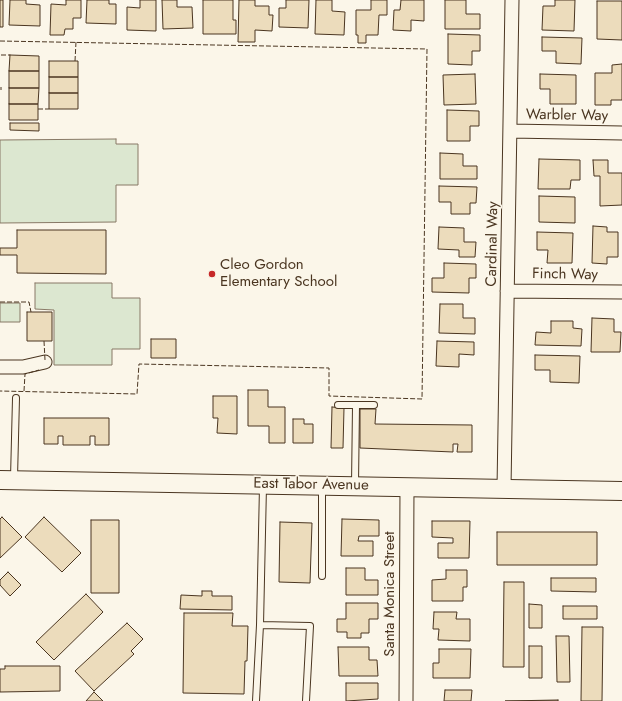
<!DOCTYPE html>
<html>
<head>
<meta charset="utf-8">
<style>
  body { margin:0 }
  canvas { display:block; background:#fbf6e9 }
</style>
</head>
<body>
<canvas width="622" height="701"></canvas>
<script>
const g = document.querySelector('canvas').getContext('2d');
g.lineJoin = 'round';
function paint(path, color) { g.fillStyle = color; g.fill(path, 'evenodd'); }
const poly = rows => new Path2D(rows.map(r => 'M' + r).join(''));
function strokePath(path, color, width, dash) { g.strokeStyle = color; g.lineWidth = width; g.lineCap = dash ? 'butt' : 'round'; g.setLineDash(dash || []); g.stroke(path); }
function drawText(font, color, halo, rows, align = 'center') {
  g.font = font + ' Jost,sans-serif'; g.lineWidth = 3; g.setLineDash([]); g.textBaseline = 'middle'; g.strokeStyle = halo; g.fillStyle = color; for (const [text, x, y, turn = 0] of rows) {
    g.save(); g.translate(x, y); g.rotate((+turn || 0) * Math.PI / 180); g.textAlign = isNaN(turn) ? turn : align; if (halo) g.strokeText(text, 0, 0); g.fillText(text, 0, 0); g.restore();
  }
}
const green = poly([
  [116,139,116,144,138,144,138,185,116,185,116,222,0,223,0,140,116,139],
  [35,283,112,283,112,298,140,298,140,349,112,349,112,365,54,365,54,310,35,309,35,283],
  [0,303,20,303,20,322,0,322,0,303]
]);
paint(green, '#dce7d0');
strokePath(green, '#887966', 1);
const building = poly([
  [0,0,3,0,3,27,0,27,0,0],
  [10,0,26,0,26,4,40,5,40,26,9,25,10,0],
  [66,0,81,0,81,18,73,18,73,29,65,29,64,35,50,35,51,4,66,5,66,0],
  [87,0,109,0,109,4,116,4,116,24,86,23,87,0],
  [140,0,156,0,156,31,127,30,127,7,140,8,140,0],
  [162,0,177,0,177,7,192,7,193,28,163,29,162,0],
  [203,0,233,0,233,20,236,20,236,34,203,34,203,0],
  [239,0,255,0,255,6,269,6,269,15,273,15,272,31,255,30,255,42,238,42,239,0],
  [286,0,309,0,308,28,279,27,279,8,286,8,286,0],
  [316,0,332,0,332,11,345,12,344,35,315,34,316,0],
  [371,0,387,0,387,15,379,15,378,35,366,35,366,43,358,43,358,35,356,35,356,10,371,10,371,0],
  [401,0,424,0,424,21,411,20,411,31,393,30,394,10,400,10,401,0],
  [445,0,466,0,466,14,480,14,480,29,445,29,445,0],
  [555,0,575,0,574,31,542,30,543,6,555,6,555,0],
  [597,1,622,1,622,40,597,39,597,1],
  [448,34,480,35,480,51,472,51,472,65,448,64,448,34],
  [542,37,582,38,581,64,556,63,556,51,542,51,542,37],
  [10,55,39,56,39,71,9,71,10,55],
  [49,61,78,61,78,77,49,77,49,61],
  [622,64,622,100,611,100,611,105,595,105,595,73,612,73,612,65,622,64],
  [9,71,39,71,39,88,9,88,9,71],
  [475,74,476,104,444,105,443,75,475,74],
  [540,74,576,75,576,104,550,104,550,89,540,89,540,74],
  [49,77,78,77,78,93,49,93,49,77],
  [9,88,39,88,38,104,9,104,9,88],
  [49,93,78,93,78,109,49,109,49,93],
  [9,104,38,104,38,120,9,120,9,104],
  [447,110,479,111,479,126,470,126,470,141,447,141,447,110],
  [10,123,39,123,39,131,10,130,10,123],
  [440,153,463,154,463,166,477,166,477,179,440,179,440,153],
  [539,159,580,160,580,180,571,180,570,189,538,189,539,159],
  [593,160,608,160,608,173,622,173,622,205,600,206,600,176,594,176,593,160],
  [439,186,477,187,476,203,470,203,470,214,451,214,451,202,439,202,439,186],
  [539,196,575,197,575,223,539,222,539,196],
  [593,226,607,227,607,232,618,232,618,257,607,257,607,264,592,263,593,226],
  [439,227,464,228,464,242,476,242,475,257,459,257,459,250,438,249,439,227],
  [17,230,106,230,106,274,17,273,17,255,0,255,0,248,17,248,17,230],
  [537,232,573,233,572,263,547,263,548,250,537,250,537,232],
  [444,263,476,264,476,278,469,278,469,293,432,292,432,278,444,278,444,263],
  [440,304,463,304,463,318,475,318,475,334,439,333,440,304],
  [27,312,52,312,52,341,27,341,27,312],
  [592,318,614,319,614,332,621,332,620,352,591,352,592,318],
  [551,321,573,321,573,328,582,329,581,346,535,345,536,332,551,333,551,321],
  [151,339,176,339,176,358,151,358,151,339],
  [437,341,474,342,474,355,459,354,459,367,436,366,437,341],
  [535,355,580,356,579,383,550,382,550,370,535,370,535,355],
  [248,390,268,390,268,407,285,407,285,443,269,443,269,426,248,426,248,390],
  [213,396,237,396,237,434,217,433,218,418,213,418,213,396],
  [332,407,344,408,343,448,331,448,332,407],
  [360,409,376,409,375,424,472,425,472,452,457,452,458,444,453,444,453,452,360,448,360,409],
  [44,418,109,418,109,445,95,445,95,436,90,436,90,445,63,445,63,436,58,436,58,444,44,444,44,418],
  [293,419,304,419,304,424,313,424,313,443,293,443,293,419],
  [2,517,22,537,0,558,0,519,2,517],
  [44,517,81,553,62,572,25,537,44,517],
  [342,519,379,520,379,536,359,536,358,541,373,541,373,556,341,556,342,519],
  [91,520,119,520,119,593,91,593,91,520],
  [432,521,470,521,469,558,438,558,438,543,453,543,453,538,432,537,432,521],
  [280,522,312,523,310,583,279,582,280,522],
  [497,532,597,532,597,565,497,565,497,532],
  [346,568,365,568,365,580,378,580,378,595,346,595,346,568],
  [446,570,467,570,467,587,463,587,463,601,432,601,432,580,446,579,446,570],
  [8,572,21,585,10,596,0,585,0,580,8,572],
  [551,578,596,578,596,592,551,591,551,578],
  [504,582,524,582,524,667,503,667,504,582],
  [202,591,212,591,212,596,232,596,232,610,180,609,181,595,202,596,202,591],
  [86,594,103,612,54,660,36,642,86,594],
  [346,603,378,603,378,619,369,619,369,633,361,633,361,638,347,638,347,632,337,632,337,619,346,619,346,603],
  [529,604,542,605,542,628,529,628,529,604],
  [563,606,597,606,597,619,563,619,563,606],
  [434,612,457,612,456,619,470,619,470,641,438,640,439,629,433,629,434,612],
  [184,613,233,613,232,626,248,626,247,661,245,661,244,694,183,693,184,613],
  [127,623,143,639,131,651,134,654,94,691,75,671,127,623],
  [582,627,603,627,602,701,581,701,582,627],
  [556,636,569,636,570,682,557,682,556,636],
  [529,646,542,646,542,678,529,678,529,646],
  [338,647,369,647,369,660,377,660,378,676,339,676,338,647],
  [439,649,471,649,470,678,433,678,433,663,439,663,439,649],
  [5,666,60,666,60,691,0,692,0,669,5,669,5,666],
  [346,683,378,683,378,699,346,701,346,683],
  [445,690,472,690,471,701,444,701,445,690],
  [94,692,103,701,86,701,94,692],
  [558,700,558,701,505,701,558,700]
]);
paint(building, '#ecdcbc');
strokePath(building, '#4a3520', 1);
const service = poly([
  [338,405,356,405,355,485],
  [356,405,374,405],
  [14,478,16,398],
  [263,486,260,625,310,626,306,701],
  [322,576,322,487],
  [256,701,260,625]
]);
const minor = poly([
  [511,131,622,133],
  [507,291,622,292],
  [0,367,23,367,45,362],
  [504,488,512,0],
  [406,701,407,487]
]);
const secondary = poly([
  [0,480,622,491]
]);
strokePath(service, '#4a3520', 8);
strokePath(minor, '#4a3520', 15);
strokePath(secondary, '#4a3520', 20);
strokePath(service, '#fbf6e9', 6);
strokePath(minor, '#fbf6e9', 13);
strokePath(secondary, '#fbf6e9', 18);
strokePath(poly([
  [0,41,427,49,422,399,329,396,329,368,139,364,137,394,0,391],
  [1,55,10,55],
  [75,61,76,42],
  [1,90,1,87],
  [38,109,49,109],
  [0,302,29,302,31,312],
  [44,341,45,360],
  [24,391,25,374,39,370]
]), '#4a3520', 1, [5, 2]);
for (const [x, y, r, color] of [
  [212,274,4,"#c62828"]
]) { const dot = new Path2D(); dot.arc(x, y, r, 0, 2 * Math.PI); g.fillStyle = color; g.fill(dot); strokePath(dot, '#fbf6e9', 1.5); }
drawText('15px', '#4a3520', '#fbf6e9', [
  ["Warbler Way",567,116,1],
  ["Cardinal Way",493,244,-89],
  ["Finch Way",565,275,1],
  ["East Tabor Avenue",311,485,1],
  ["Santa Monica Street",390,594,-90]
]);
drawText('15px', '#4a3520', '#fbf6e9', [
  ["Cleo Gordon",220,265],
  ["Elementary School",220,282]
], 'left');
</script>
</body>
</html>
